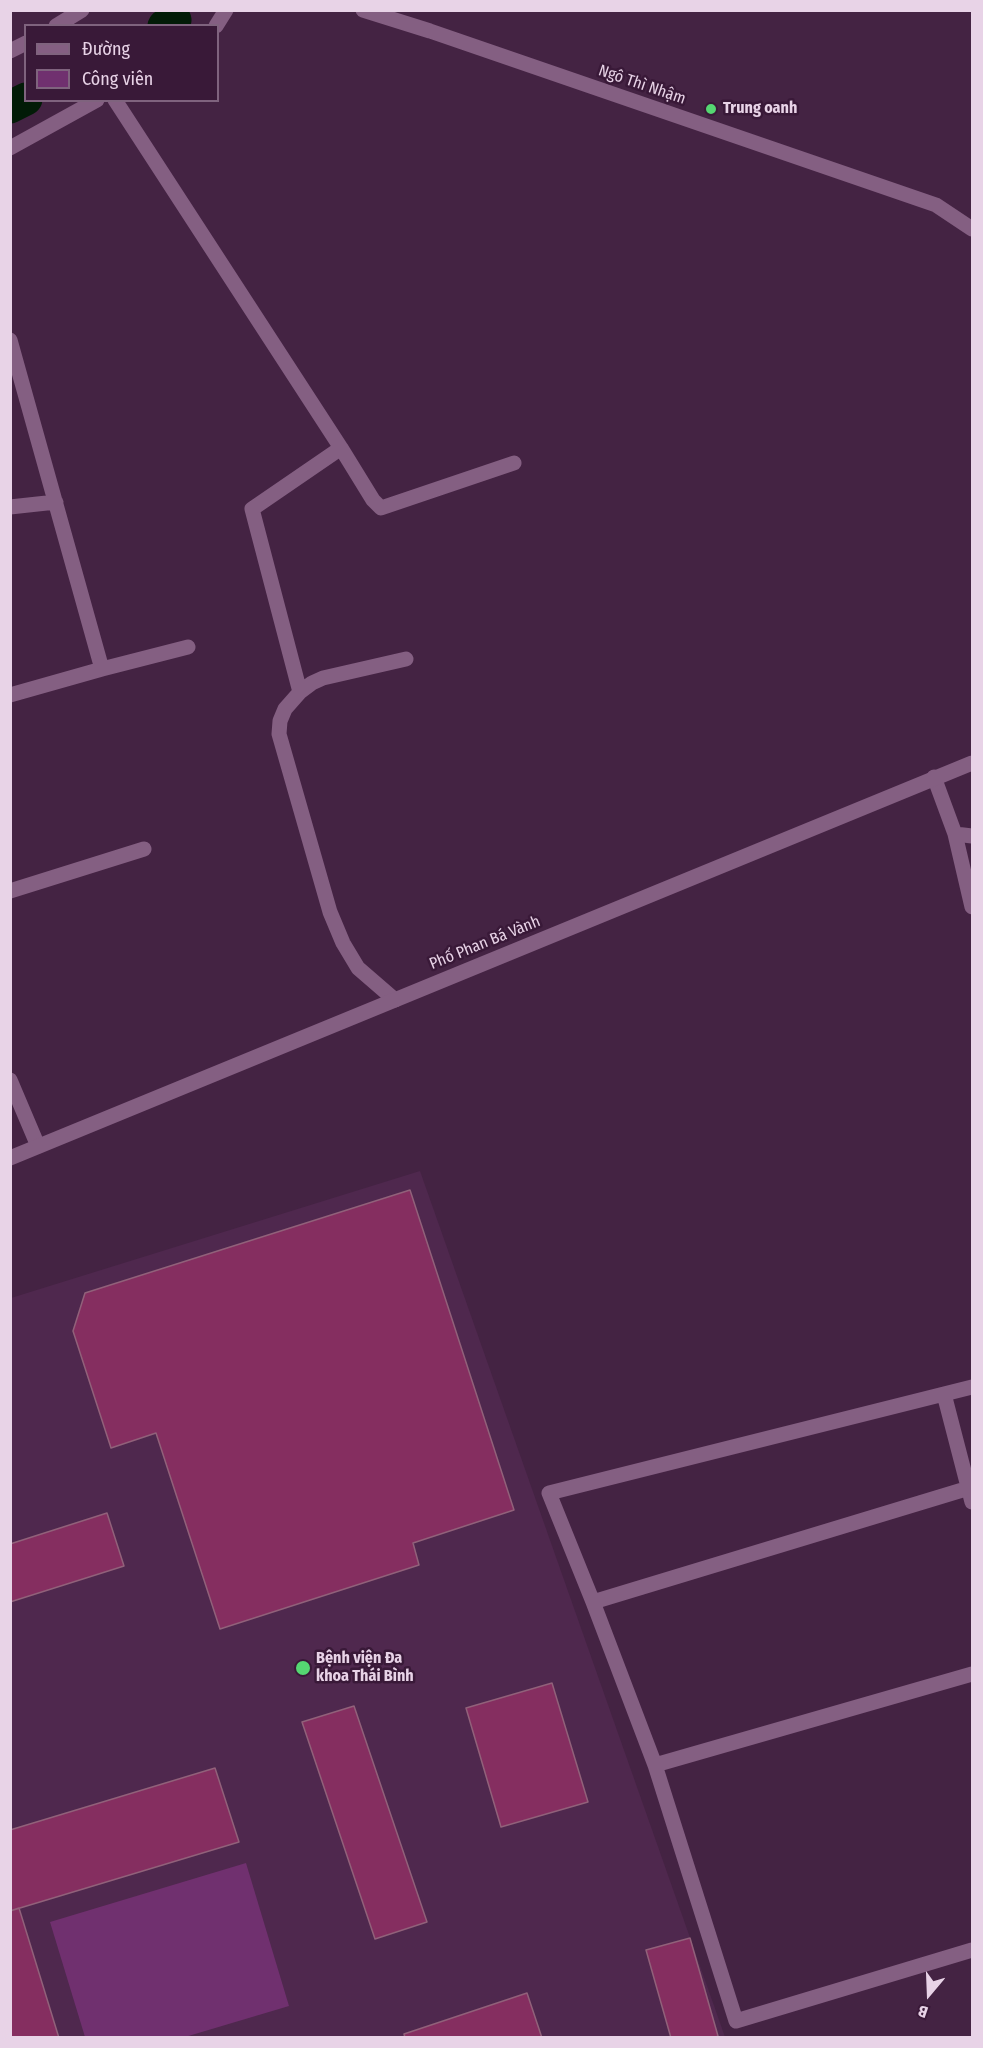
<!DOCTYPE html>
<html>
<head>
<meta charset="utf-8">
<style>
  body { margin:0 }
  #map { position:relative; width:983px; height:2048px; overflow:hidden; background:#442343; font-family:"Fira Sans Condensed",sans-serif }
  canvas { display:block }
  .frame { position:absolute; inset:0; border:12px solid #e8d3e7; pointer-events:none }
  .legend { position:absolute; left:24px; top:24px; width:195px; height:78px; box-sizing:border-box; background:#391938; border:2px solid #7f637e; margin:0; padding:8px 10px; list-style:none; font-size:18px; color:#e8d3e7 }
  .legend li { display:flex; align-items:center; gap:12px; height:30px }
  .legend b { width:30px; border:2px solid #7f637e }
  .north { position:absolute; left:899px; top:1964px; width:60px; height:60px; -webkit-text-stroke:4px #391938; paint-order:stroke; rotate:199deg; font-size:16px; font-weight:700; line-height:24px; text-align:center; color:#e8d3e7 }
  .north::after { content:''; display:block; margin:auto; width:21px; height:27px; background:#e8d3e7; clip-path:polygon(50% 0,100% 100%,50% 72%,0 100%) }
</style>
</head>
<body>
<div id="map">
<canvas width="983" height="2048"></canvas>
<div class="frame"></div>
<ul class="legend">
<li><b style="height:8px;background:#845f82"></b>Đường</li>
<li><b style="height:16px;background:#70306f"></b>Công viên</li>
</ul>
<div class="north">B</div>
</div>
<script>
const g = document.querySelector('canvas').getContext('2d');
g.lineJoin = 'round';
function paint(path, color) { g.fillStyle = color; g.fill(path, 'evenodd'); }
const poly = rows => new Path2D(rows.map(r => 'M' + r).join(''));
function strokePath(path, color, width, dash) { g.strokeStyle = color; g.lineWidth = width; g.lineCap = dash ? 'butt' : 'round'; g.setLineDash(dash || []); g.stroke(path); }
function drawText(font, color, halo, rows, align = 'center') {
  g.font = font + ' "Fira Sans Condensed",sans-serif'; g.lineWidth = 5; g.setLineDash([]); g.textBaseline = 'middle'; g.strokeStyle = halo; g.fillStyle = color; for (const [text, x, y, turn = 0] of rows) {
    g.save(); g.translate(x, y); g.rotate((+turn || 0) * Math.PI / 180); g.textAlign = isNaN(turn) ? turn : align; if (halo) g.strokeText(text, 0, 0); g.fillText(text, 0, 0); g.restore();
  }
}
paint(poly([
  [420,1171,725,2037,11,2038,11,1298]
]), '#4f284e');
paint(poly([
  [246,1863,289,2006,185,2037,85,2037,50,1922]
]), '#70306f');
strokePath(poly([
  [164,26,175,20],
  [10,107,26,99]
]), '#021b07', 33);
const building = poly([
  [410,1190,514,1510,413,1543,419,1565,220,1629,156,1433,111,1448,73,1331,85,1293,410,1190],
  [107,1513,124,1566,10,1602,10,1544,107,1513],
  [552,1683,588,1802,501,1827,466,1708,552,1683],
  [354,1706,427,1922,375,1939,302,1722,354,1706],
  [215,1768,239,1842,10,1911,10,1830,215,1768],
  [19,1908,59,2038,10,2038,10,1911,19,1908],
  [690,1938,718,2036,714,2038,671,2038,646,1950,690,1938],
  [527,1993,542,2038,405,2038,404,2034,527,1993]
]);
paint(building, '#852e60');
strokePath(building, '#91617a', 1.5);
strokePath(poly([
  [363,10,430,31,936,205,972,229],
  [56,26,82,10],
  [216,26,226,10],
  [10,51,26,43],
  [115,100,341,448,252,509,300,692],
  [10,148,97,100],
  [10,340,102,669,10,695],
  [341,448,373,500,381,508,514,463],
  [10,507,56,502],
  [102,669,188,647],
  [934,777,955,834,972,907],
  [955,834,972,836],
  [10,891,144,849],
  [395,1000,358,968,343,943,330,912,279,734,280,721,285,709,300,692,312,683,323,678,406,659],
  [10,1080,38,1146],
  [972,1387,549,1493,593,1602,655,1765,736,2021,972,1950],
  [944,1394,972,1502],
  [593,1602,969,1488],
  [655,1765,972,1674]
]), '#845f82', 15);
strokePath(poly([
  [10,1158,972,763]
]), '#845f82', 15);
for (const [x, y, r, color] of [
  [711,109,6,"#55d672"],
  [303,1668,8,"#55d672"]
]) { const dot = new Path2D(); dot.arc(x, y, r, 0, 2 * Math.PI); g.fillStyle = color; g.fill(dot); strokePath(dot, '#391938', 2); }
drawText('16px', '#e8d3e7', '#391938', [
  ["Ngô Thì Nhậm",642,85,19],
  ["Phố Phan Bá Vành",485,943,-22]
]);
drawText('bold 16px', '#e8d3e7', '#391938', [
  ["Trung oanh",723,109],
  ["Bệnh viện Đa",316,1659],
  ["khoa Thái Bình",316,1677]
], 'left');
</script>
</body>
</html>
